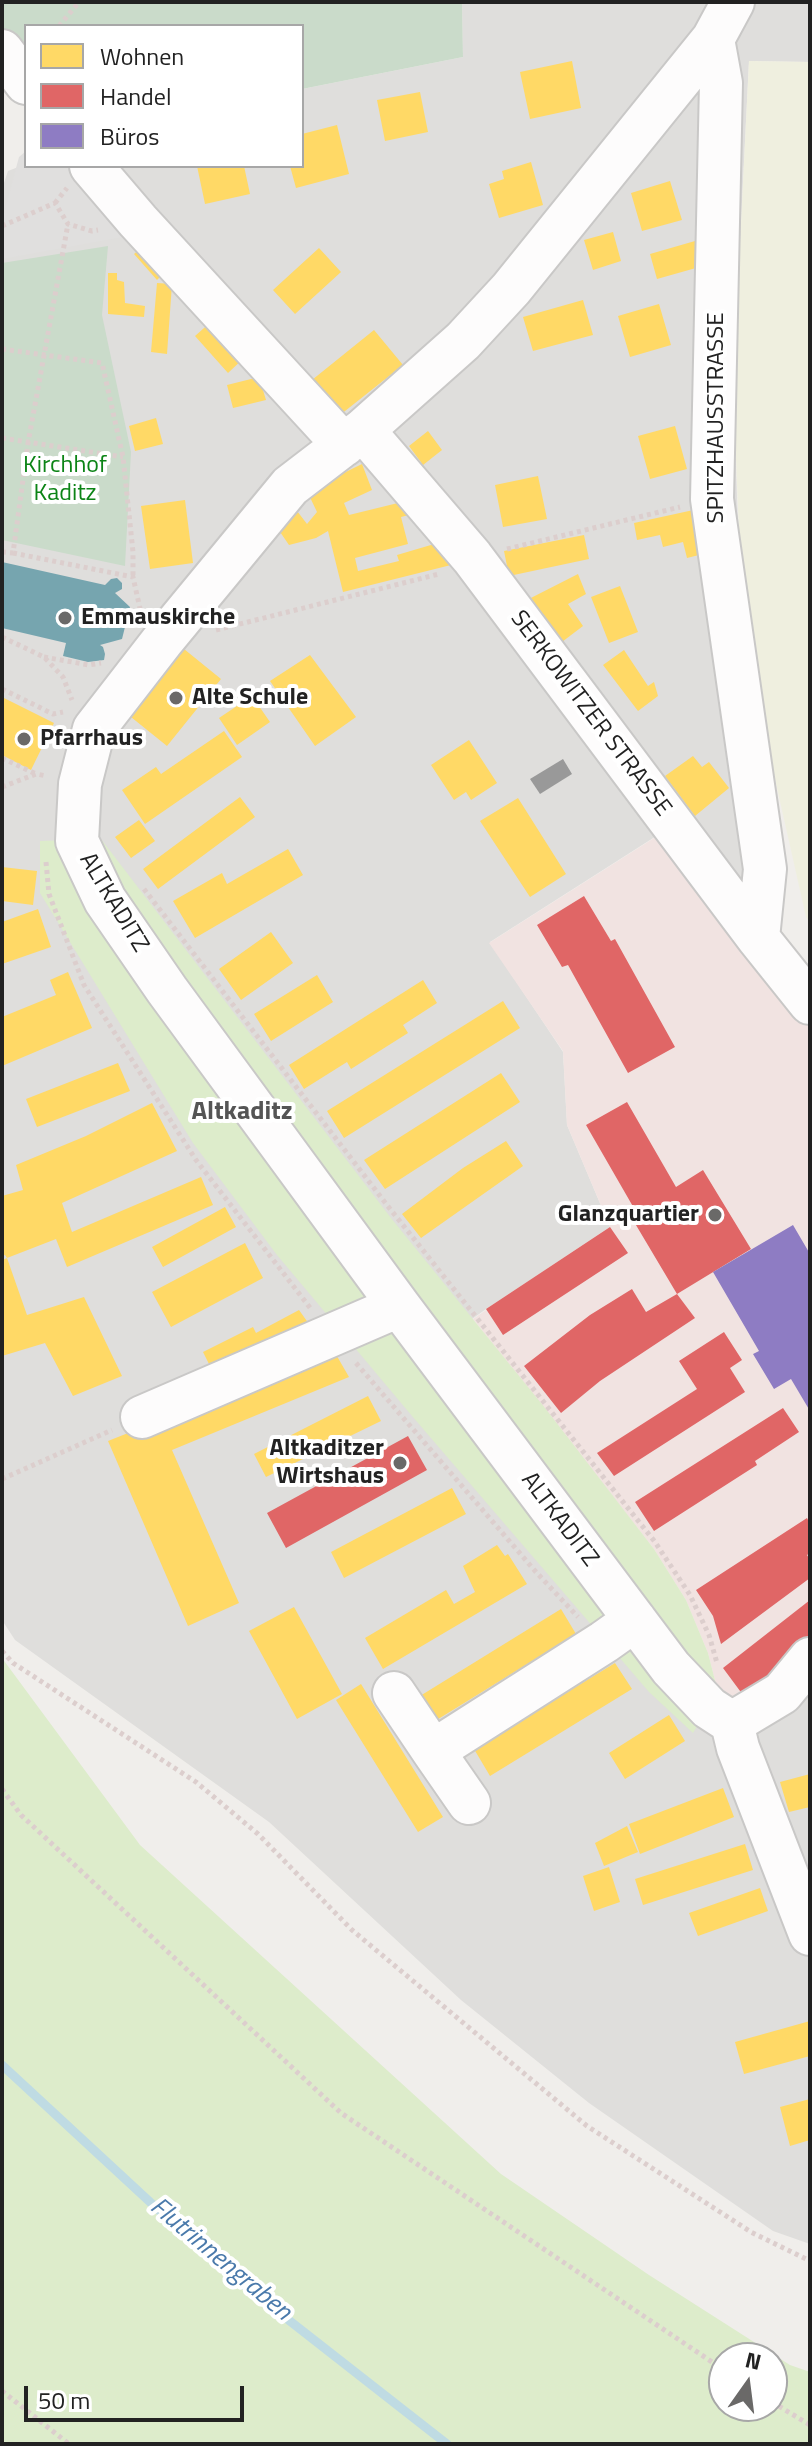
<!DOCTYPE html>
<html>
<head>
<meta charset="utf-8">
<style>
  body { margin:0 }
  #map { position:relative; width:812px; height:2446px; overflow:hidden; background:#f0eeeb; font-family:"Titillium Web",sans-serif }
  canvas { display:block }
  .frame { position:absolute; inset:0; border:4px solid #222; pointer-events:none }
  .legend { position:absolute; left:24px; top:24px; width:280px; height:144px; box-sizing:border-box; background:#fff; border:2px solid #a7a7a7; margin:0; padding:10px 14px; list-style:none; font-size:24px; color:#222 }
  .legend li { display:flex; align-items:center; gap:16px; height:40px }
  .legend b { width:40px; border:2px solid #a7a7a7 }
  .north { position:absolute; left:708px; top:2342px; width:80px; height:80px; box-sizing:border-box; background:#fff; border:2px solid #a7a7a7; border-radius:50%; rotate:14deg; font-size:22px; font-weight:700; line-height:32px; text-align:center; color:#222 }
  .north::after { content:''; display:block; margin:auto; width:28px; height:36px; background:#6a6968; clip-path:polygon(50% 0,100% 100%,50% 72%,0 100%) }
  .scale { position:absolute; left:24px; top:2386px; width:220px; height:36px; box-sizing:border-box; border:4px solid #222; border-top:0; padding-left:10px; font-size:24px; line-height:28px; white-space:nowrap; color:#222; -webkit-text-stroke:6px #fff; paint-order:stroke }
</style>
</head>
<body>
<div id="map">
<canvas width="812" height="2446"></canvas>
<div class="frame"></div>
<ul class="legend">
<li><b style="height:22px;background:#ffd966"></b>Wohnen</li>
<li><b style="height:22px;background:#e06666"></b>Handel</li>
<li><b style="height:22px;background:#8e7cc3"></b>Büros</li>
</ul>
<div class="north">N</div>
<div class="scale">50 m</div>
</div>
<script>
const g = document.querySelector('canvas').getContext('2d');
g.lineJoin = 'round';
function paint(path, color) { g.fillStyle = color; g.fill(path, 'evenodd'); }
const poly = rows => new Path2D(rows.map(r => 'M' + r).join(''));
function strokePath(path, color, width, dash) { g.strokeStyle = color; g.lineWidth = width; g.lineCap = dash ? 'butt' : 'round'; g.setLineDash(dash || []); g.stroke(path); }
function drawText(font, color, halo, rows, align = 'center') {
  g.font = font + ' "Titillium Web",sans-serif'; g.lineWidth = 8; g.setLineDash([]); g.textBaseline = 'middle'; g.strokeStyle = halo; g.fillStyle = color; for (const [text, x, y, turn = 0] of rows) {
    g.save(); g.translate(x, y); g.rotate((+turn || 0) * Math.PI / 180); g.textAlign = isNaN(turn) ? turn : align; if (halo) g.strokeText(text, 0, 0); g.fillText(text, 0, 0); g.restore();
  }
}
paint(poly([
  [462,2,810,2,810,62,749,61,733,384,751,887,661,833,490,942,563,1052,567,1125,610,1227,486,1309,437,1344,731,1722,810,1659,810,2244,773,2231,589,2103,461,2000,269,1822,15,1640,2,1620,2,189,8,171,26,164,302,166,302,89,463,57]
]), '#dfdedc');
paint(poly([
  [662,833,810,1024,810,1649,741,1699,718,1692,708,1653,686,1600,654,1549,473,1319,610,1227,567,1125,563,1051,489,943]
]), '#f1e3e1');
paint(poly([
  [749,61,810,62,810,923,806,917,759,708,741,584,733,384]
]), '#efefdf');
paint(poly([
  [101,839,391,1218,545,1408,654,1549,686,1600,708,1653,718,1692,693,1733,649,1692,412,1416,277,1255,193,1143,40,893,40,841],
  [2,1658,140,1845,501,2174,649,2275,790,2365,810,2372,810,2444,6,2444,2,2441],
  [724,2358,772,2358,772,2406,724,2406]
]), '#ddeccb');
paint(poly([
  [2,2,462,2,463,57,302,89,302,26,26,26,26,62,2,26],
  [108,246,102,315,131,452,125,566,2,540,2,263]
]), '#cadbca');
paint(poly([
  [26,151,26,166,84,166,139,234,2,259,2,220,19,157]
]), '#e0dfde');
paint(poly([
  [572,61,581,108,530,119,520,72],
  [420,92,428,132,385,141,377,100],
  [337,125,349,174,296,188,290,166,302,166,302,134],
  [531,162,543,205,499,218,489,184,504,179,502,171],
  [197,166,244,166,250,194,205,204],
  [670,181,682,220,642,231,631,193],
  [613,232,621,261,593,270,584,240],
  [695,241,703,266,657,279,650,254],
  [142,247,165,272,157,280,134,254],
  [319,248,341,272,295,314,273,290],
  [108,273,117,273,117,280,124,282,125,303,145,306,144,317,108,314],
  [157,283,172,284,167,354,151,352],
  [583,300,593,335,533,351,523,317],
  [659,304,671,345,630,357,618,316],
  [212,321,245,357,228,373,195,336],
  [374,330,403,365,340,415,312,380],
  [259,377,266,400,233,408,227,385],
  [156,418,163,444,135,451,129,426],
  [675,426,687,469,650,479,638,436],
  [428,431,442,450,423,465,409,446],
  [362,464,372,490,344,503,349,515,402,502,413,514,401,517,408,544,355,558,358,571,399,561,397,555,441,542,459,563,343,592,328,531,316,538,289,545,276,526,294,507,307,524,317,512,307,491],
  [538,476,547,519,503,527,495,485],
  [185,500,193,563,150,569,141,506],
  [698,509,707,553,687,558,683,542,663,547,660,535,637,540,634,523],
  [584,535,589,559,509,576,504,551],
  [578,574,586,594,568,604,583,626,554,648,521,603],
  [620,586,638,632,609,643,591,597],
  [184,649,221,679,167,746,131,717],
  [624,650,648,686,654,682,658,696,638,711,603,665],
  [310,655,356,717,315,746,270,681],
  [252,696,270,722,237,745,219,718],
  [2,697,54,723,31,770,2,755],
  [224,731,242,757,145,824,122,790,156,767,161,774],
  [469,740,497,783,471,800,466,792,454,800,431,765],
  [693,756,702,767,709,762,729,788,695,816,665,776],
  [240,797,255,817,158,889,143,869],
  [518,798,566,874,530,897,480,821],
  [139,820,155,841,131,858,115,837],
  [288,849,303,875,195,938,173,901,222,873,227,884],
  [2,867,37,871,33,905,2,901],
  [38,909,51,947,2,964,2,922],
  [271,932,293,963,241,1000,219,969],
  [68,972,92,1028,2,1066,2,1017,56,995,50,980],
  [317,975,333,1002,271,1041,254,1014],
  [423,980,437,1003,403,1025,408,1033,351,1069,347,1062,304,1089,289,1065],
  [503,1001,520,1028,344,1138,327,1111],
  [118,1063,130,1091,37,1127,26,1099],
  [501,1073,520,1102,385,1189,364,1160],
  [152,1103,177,1151,62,1203,72,1232,201,1177,213,1205,67,1267,56,1239,7,1258,5,1255,2,1256,2,1196,23,1190,16,1165,86,1136],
  [506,1141,523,1166,421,1238,402,1214,463,1168],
  [225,1207,236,1227,163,1267,152,1247],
  [245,1243,263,1278,171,1327,152,1292],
  [7,1258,27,1315,84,1297,122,1376,73,1396,45,1343,2,1356,2,1260],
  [299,1310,314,1331,217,1380,203,1352,253,1327,256,1333],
  [334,1351,349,1377,172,1450,239,1603,188,1626,108,1441],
  [368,1396,381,1421,266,1477,254,1454],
  [452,1488,466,1514,344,1578,331,1552],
  [497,1545,505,1556,508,1554,527,1584,383,1669,365,1638,446,1590,454,1604,475,1592,463,1566],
  [294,1607,342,1694,297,1719,249,1631],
  [561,1609,576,1634,435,1721,420,1696],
  [615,1663,632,1689,490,1776,474,1749],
  [361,1684,443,1817,418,1832,336,1700],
  [669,1715,685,1741,625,1779,609,1753],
  [810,1774,810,1807,789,1812,780,1782],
  [723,1788,734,1817,640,1854,629,1824],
  [627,1826,638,1852,604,1866,595,1843],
  [745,1844,753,1870,643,1905,635,1879],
  [609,1867,620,1902,594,1911,583,1876],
  [760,1888,768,1911,698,1936,689,1913],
  [810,2021,810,2056,744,2074,735,2042],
  [810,2099,810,2140,790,2146,780,2107]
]), '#ffd966');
paint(poly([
  [584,896,611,941,615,939,675,1047,628,1073,568,965,562,967,537,925],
  [627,1102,676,1187,703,1170,751,1249,677,1294,630,1215,635,1210,586,1125],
  [610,1227,628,1253,503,1335,486,1309],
  [632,1289,646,1312,677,1294,695,1318,600,1381,561,1413,524,1366,590,1315],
  [724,1332,742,1360,730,1368,745,1392,614,1476,597,1453,697,1389,679,1361],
  [783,1408,799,1432,755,1461,757,1465,654,1531,635,1502],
  [408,1436,427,1470,286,1548,267,1513],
  [807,1518,810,1524,810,1553,807,1555,810,1560,810,1578,721,1644,713,1616,696,1590],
  [810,1600,810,1641,799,1653,743,1695,723,1668]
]), '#e06666');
paint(poly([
  [793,1225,810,1254,810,1411,791,1379,774,1389,753,1354,759,1351,713,1272]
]), '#8e7cc3');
paint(poly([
  [2,562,105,585,111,579,117,578,122,583,122,589,115,593,130,607,122,639,100,645,103,647,105,654,104,660,88,662,63,656,66,643,2,628]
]), '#76a5af');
paint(poly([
  [563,759,572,774,540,794,530,779]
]), '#999');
strokePath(poly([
  [2,2065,217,2264,447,2444]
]), '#bfdbe3', 9);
const minor = poly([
  [713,39,721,83,712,499,765,869,758,938],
  [2,51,26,83],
  [91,166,138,221,344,445],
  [363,430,472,557,758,938,810,1003],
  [142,1417,399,1306],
  [394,1693,433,1751,604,1642,635,1620],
  [732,1723,709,1708,671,1668,399,1306,167,990,105,900,77,841,80,784,94,729,163,640,290,486,363,430,463,341,511,289,713,39,733,2],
  [732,1723,738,1748,810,1934],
  [732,1723,782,1693,810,1659],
  [433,1751,469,1803]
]);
strokePath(minor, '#c9c8c7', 46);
strokePath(poly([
  [59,26,79,2],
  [55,203,67,188],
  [2,226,55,203,68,224,92,231,98,230],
  [2,349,102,363,123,457,133,552,133,577],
  [2,438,123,457],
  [507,549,680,507],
  [2,552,13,553,28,443,68,224],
  [13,553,133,577,141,613],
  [216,630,439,574],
  [2,637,44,657,63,677,72,700],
  [44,657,89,665,101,663],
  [2,689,53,714,63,712],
  [2,758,36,774],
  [2,787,36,774,47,776],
  [46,862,49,894,84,985,196,1160,311,1309],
  [144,889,387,1205,655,1542,690,1595,709,1635,717,1663],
  [356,1363,536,1572,578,1617],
  [2,1479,112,1430],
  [2,1651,13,1663,196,1782,258,1834,352,1930,587,2126,751,2232,810,2261],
  [2,1789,21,1815,341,2113,724,2370],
  [2,2391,69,2444],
  [772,2402,810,2425]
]), '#dccecd', 5, [4, 4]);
strokePath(minor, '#fdfcfc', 42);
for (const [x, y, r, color] of [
  [65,618,8,"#6a6968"],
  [176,698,8,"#6a6968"],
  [24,739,8,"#6a6968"],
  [715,1215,8,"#6a6968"],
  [400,1463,8,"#6a6968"]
]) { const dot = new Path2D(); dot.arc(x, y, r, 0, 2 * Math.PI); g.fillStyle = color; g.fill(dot); strokePath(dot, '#fff', 3); }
drawText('24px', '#222', '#fff', [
  ["SPITZHAUSSTRASSE",717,418,-90],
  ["SERKOWITZER STRASSE",590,714,53],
  ["ALTKADITZ",113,903,59],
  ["ALTKADITZ",559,1520,53]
]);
drawText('24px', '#0c8416', '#fff', [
  ["Kirchhof",65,466],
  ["Kaditz",65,494]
]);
drawText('bold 24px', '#222', '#fff', [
  ["Emmauskirche",81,618],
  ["Alte Schule",192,698],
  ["Pfarrhaus",40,739],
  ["Glanzquartier",699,1215,"right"],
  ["Altkaditzer",384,1449,"right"],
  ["Wirtshaus",384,1477,"right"]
], 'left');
drawText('bold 26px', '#555', '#fff', [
  ["Altkaditz",242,1113]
]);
drawText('italic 26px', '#4a7aab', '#fff', [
  ["Flutrinnengraben",220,2260,40]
]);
</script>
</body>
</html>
